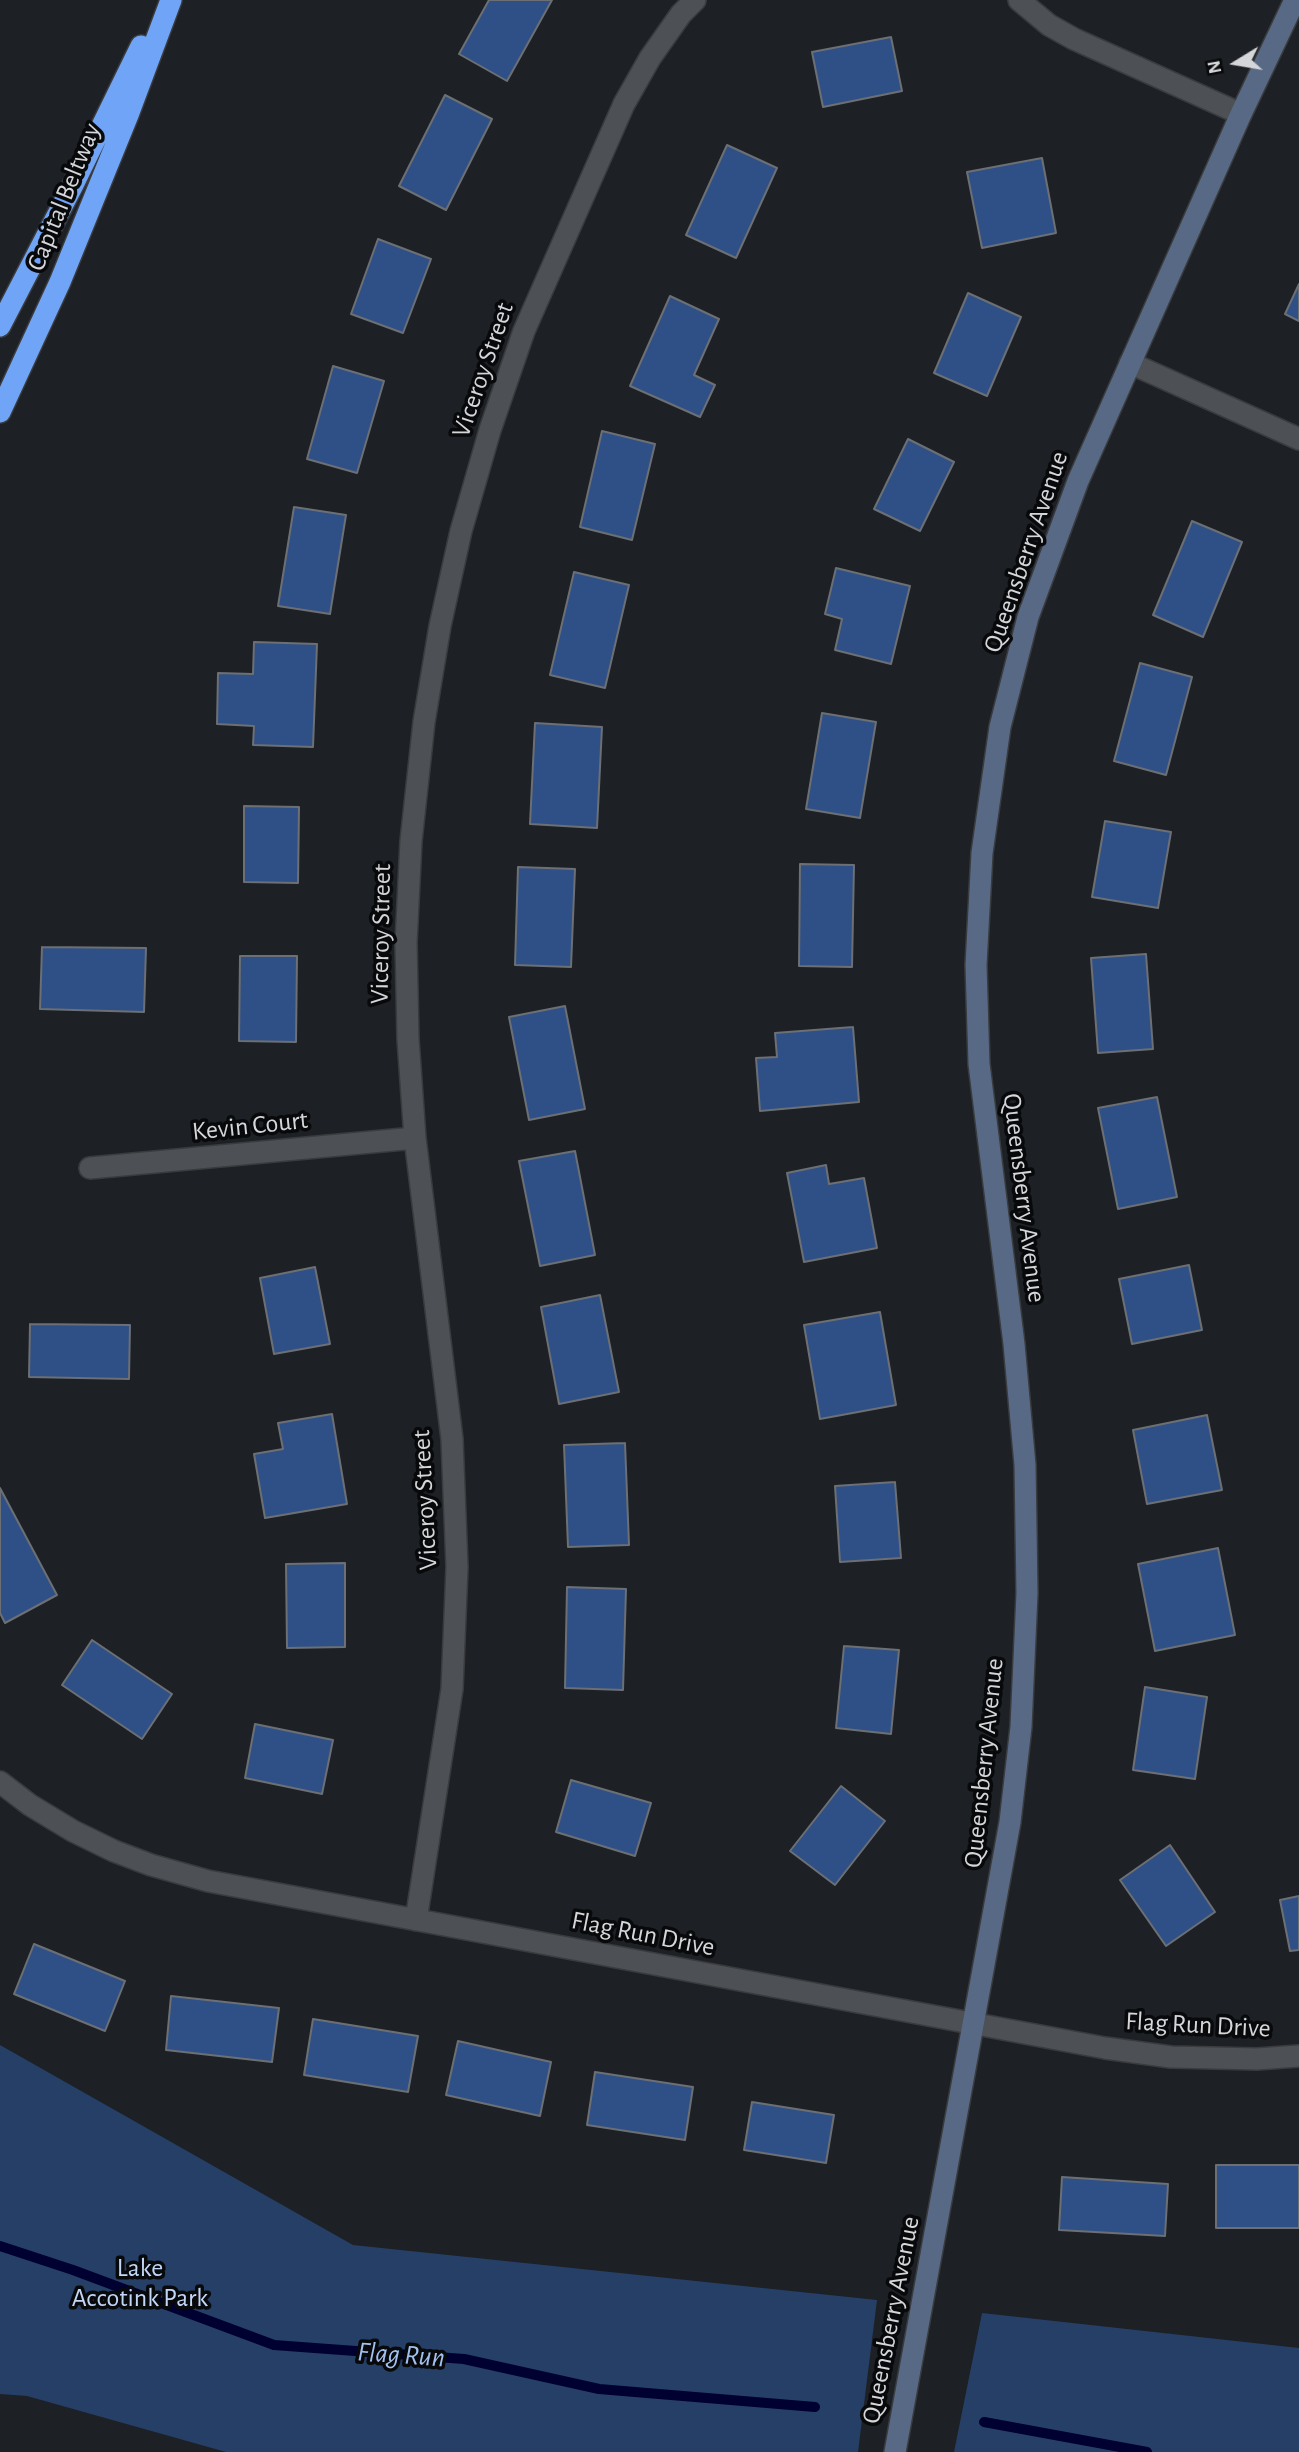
<!DOCTYPE html>
<html>
<head>
<meta charset="utf-8">
<style>
  body { margin:0 }
  #map { position:relative; width:1299px; height:2452px; overflow:hidden; background:#1d2024; font-family:"Alegreya Sans",sans-serif }
  canvas { display:block }
  .north { position:absolute; left:1201px; top:28px; width:70px; height:70px; -webkit-text-stroke:5px #08090b; paint-order:stroke; rotate:259deg; font-size:19px; font-weight:700; line-height:28px; text-align:center; color:#d5d6d9 }
  .north::after { content:''; display:block; margin:auto; width:24px; height:32px; background:#d5d6d9; clip-path:polygon(50% 0,100% 100%,50% 72%,0 100%) }
</style>
</head>
<body>
<div id="map">
<canvas width="1299" height="2452"></canvas>
<div class="north">N</div>
</div>
<script>
const g = document.querySelector('canvas').getContext('2d');
g.lineJoin = 'round';
function paint(path, color) { g.fillStyle = color; g.fill(path, 'evenodd'); }
const poly = rows => new Path2D(rows.map(r => 'M' + r).join(''));
function strokePath(path, color, width, dash) { g.strokeStyle = color; g.lineWidth = width; g.lineCap = dash ? 'butt' : 'round'; g.setLineDash(dash || []); g.stroke(path); }
function drawText(font, color, halo, rows, align = 'center') {
  g.font = font + ' "Alegreya Sans",sans-serif'; g.lineWidth = 7; g.setLineDash([]); g.textBaseline = 'middle'; g.strokeStyle = halo; g.fillStyle = color; for (const [text, x, y, turn = 0] of rows) {
    g.save(); g.translate(x, y); g.rotate((+turn || 0) * Math.PI / 180); g.textAlign = isNaN(turn) ? turn : align; if (halo) g.strokeText(text, 0, 0); g.fillText(text, 0, 0); g.restore();
  }
}
paint(poly([
  [0,2045,353,2245,877,2300,858,2452,226,2452,27,2396,0,2394],
  [982,2313,1299,2348,1299,2452,954,2452]
]), '#253f67');
strokePath(poly([
  [0,2246,73,2270,274,2345,464,2359,599,2389,815,2407],
  [984,2422,1147,2452]
]), '#000130', 10);
const building = poly([
  [489,0,552,0,507,81,459,54,489,0],
  [891,37,902,91,823,107,812,52,891,37],
  [445,95,492,119,446,210,399,186,445,95],
  [727,145,777,168,736,258,686,235,727,145],
  [1042,158,1056,233,982,248,967,172,1042,158],
  [378,239,431,259,403,333,351,314,378,239],
  [1299,284,1299,321,1285,314,1299,284],
  [968,293,1021,317,987,396,934,373,968,293],
  [670,296,719,319,694,375,715,385,700,417,630,386,670,296],
  [333,366,384,381,357,473,307,459,333,366],
  [602,431,655,444,632,540,580,527,602,431],
  [908,439,954,462,920,531,874,509,908,439],
  [294,507,346,515,330,614,278,606,294,507],
  [1192,521,1242,542,1203,637,1153,615,1192,521],
  [836,568,910,586,891,664,835,650,842,619,825,614,836,568],
  [574,572,629,585,605,688,550,675,574,572],
  [254,642,317,644,313,747,253,745,254,726,217,724,218,673,253,674,254,642],
  [1140,663,1192,677,1166,775,1114,761,1140,663],
  [822,713,876,722,860,818,806,809,822,713],
  [535,723,602,727,597,828,530,824,535,723],
  [244,806,299,807,298,883,244,882,244,806],
  [1105,821,1171,832,1158,908,1092,897,1105,821],
  [800,864,854,865,852,967,799,966,800,864],
  [518,867,575,869,571,967,515,965,518,867],
  [42,947,146,948,144,1012,40,1009,42,947],
  [1146,954,1153,1049,1098,1053,1091,958,1146,954],
  [240,956,297,956,296,1042,239,1041,240,956],
  [565,1006,585,1109,529,1120,509,1017,565,1006],
  [853,1027,859,1102,760,1111,756,1058,777,1057,775,1033,853,1027],
  [1157,1097,1177,1197,1118,1209,1098,1108,1157,1097],
  [575,1151,595,1255,540,1266,519,1161,575,1151],
  [826,1165,829,1184,864,1178,877,1248,804,1262,787,1173,826,1165],
  [1189,1265,1202,1330,1132,1344,1119,1279,1189,1265],
  [315,1267,330,1344,274,1354,260,1278,315,1267],
  [600,1295,619,1392,559,1404,541,1307,600,1295],
  [880,1312,896,1405,820,1419,804,1325,880,1312],
  [30,1324,130,1325,129,1379,29,1377,30,1324],
  [332,1414,347,1504,265,1518,254,1454,283,1449,278,1423,332,1414],
  [1207,1415,1222,1490,1147,1504,1133,1430,1207,1415],
  [625,1443,629,1545,568,1547,564,1445,625,1443],
  [895,1482,901,1558,840,1562,835,1486,895,1482],
  [0,1488,57,1595,5,1623,0,1613,0,1488],
  [1218,1548,1235,1635,1155,1651,1138,1564,1218,1548],
  [345,1563,345,1647,287,1648,286,1564,345,1563],
  [567,1587,626,1589,623,1690,565,1688,567,1587],
  [92,1640,172,1694,142,1739,62,1685,92,1640],
  [844,1646,899,1650,891,1734,836,1728,844,1646],
  [1145,1687,1207,1697,1195,1779,1133,1770,1145,1687],
  [255,1724,333,1740,322,1794,245,1778,255,1724],
  [571,1780,651,1803,635,1856,556,1832,571,1780],
  [841,1786,885,1821,835,1885,790,1851,841,1786],
  [1170,1845,1215,1912,1166,1946,1120,1880,1170,1845],
  [1299,1896,1299,1950,1290,1951,1280,1900,1299,1896],
  [34,1944,125,1981,105,2031,14,1994,34,1944],
  [171,1996,279,2008,272,2062,166,2050,171,1996],
  [313,2019,418,2036,408,2092,304,2075,313,2019],
  [458,2041,551,2062,540,2116,446,2095,458,2041],
  [595,2072,693,2087,685,2140,587,2125,595,2072],
  [752,2102,834,2115,826,2163,744,2150,752,2102],
  [1216,2165,1299,2165,1299,2228,1216,2228,1216,2165],
  [1062,2177,1168,2184,1165,2236,1059,2230,1062,2177]
]);
paint(building, '#2f5086');
strokePath(building, '#6c6f73', 2);
const street = poly([
  [1019,0,1049,25,1074,39,1241,114],
  [1130,363,1299,439],
  [90,1168,415,1138],
  [0,1782,30,1805,73,1831,114,1851,151,1865,208,1881,1105,2048,1171,2057,1257,2059,1299,2056],
  [416,1920,452,1689,457,1567,452,1439,415,1138,408,1039,406,943,411,841,424,722,440,626,461,531,490,430,524,331,624,104,650,58,681,14,695,0]
]);
const secondary = poly([
  [895,2452,1010,1822,1021,1727,1027,1593,1025,1465,1014,1344,979,1064,976,965,982,853,1000,727,1028,617,1078,481,1241,114,1295,0]
]);
const highway = poly([
  [0,326,73,185,141,46],
  [0,412,60,282,128,115,171,0]
]);
strokePath(street, '#393b3e', 24);
strokePath(secondary, '#393b3e', 24);
strokePath(highway, '#393b3e', 24);
strokePath(street, '#4d5054', 21);
strokePath(secondary, '#586985', 21);
strokePath(highway, '#70a4f6', 21);
drawText('26px', '#d5d6d9', '#08090b', [
  ["Capital Beltway",64,197,-68],
  ["Viceroy Street",483,370,-71],
  ["Queensberry Avenue",1026,552,-71],
  ["Viceroy Street",381,934,-89],
  ["Kevin Court",250,1126,-6],
  ["Queensberry Avenue",1024,1198,83],
  ["Viceroy Street",425,1500,-93],
  ["Queensberry Avenue",984,1763,-84],
  ["Flag Run Drive",643,1934,11],
  ["Flag Run Drive",1198,2025,3],
  ["Queensberry Avenue",891,2320,-79]
]);
drawText('26px', '#c2d7f8', '#08090b', [
  ["Lake",140,2268],
  ["Accotink Park",140,2298]
]);
drawText('italic 28px', '#a2c1f1', '#08090b', [
  ["Flag Run",401,2355,4]
]);
</script>
</body>
</html>
